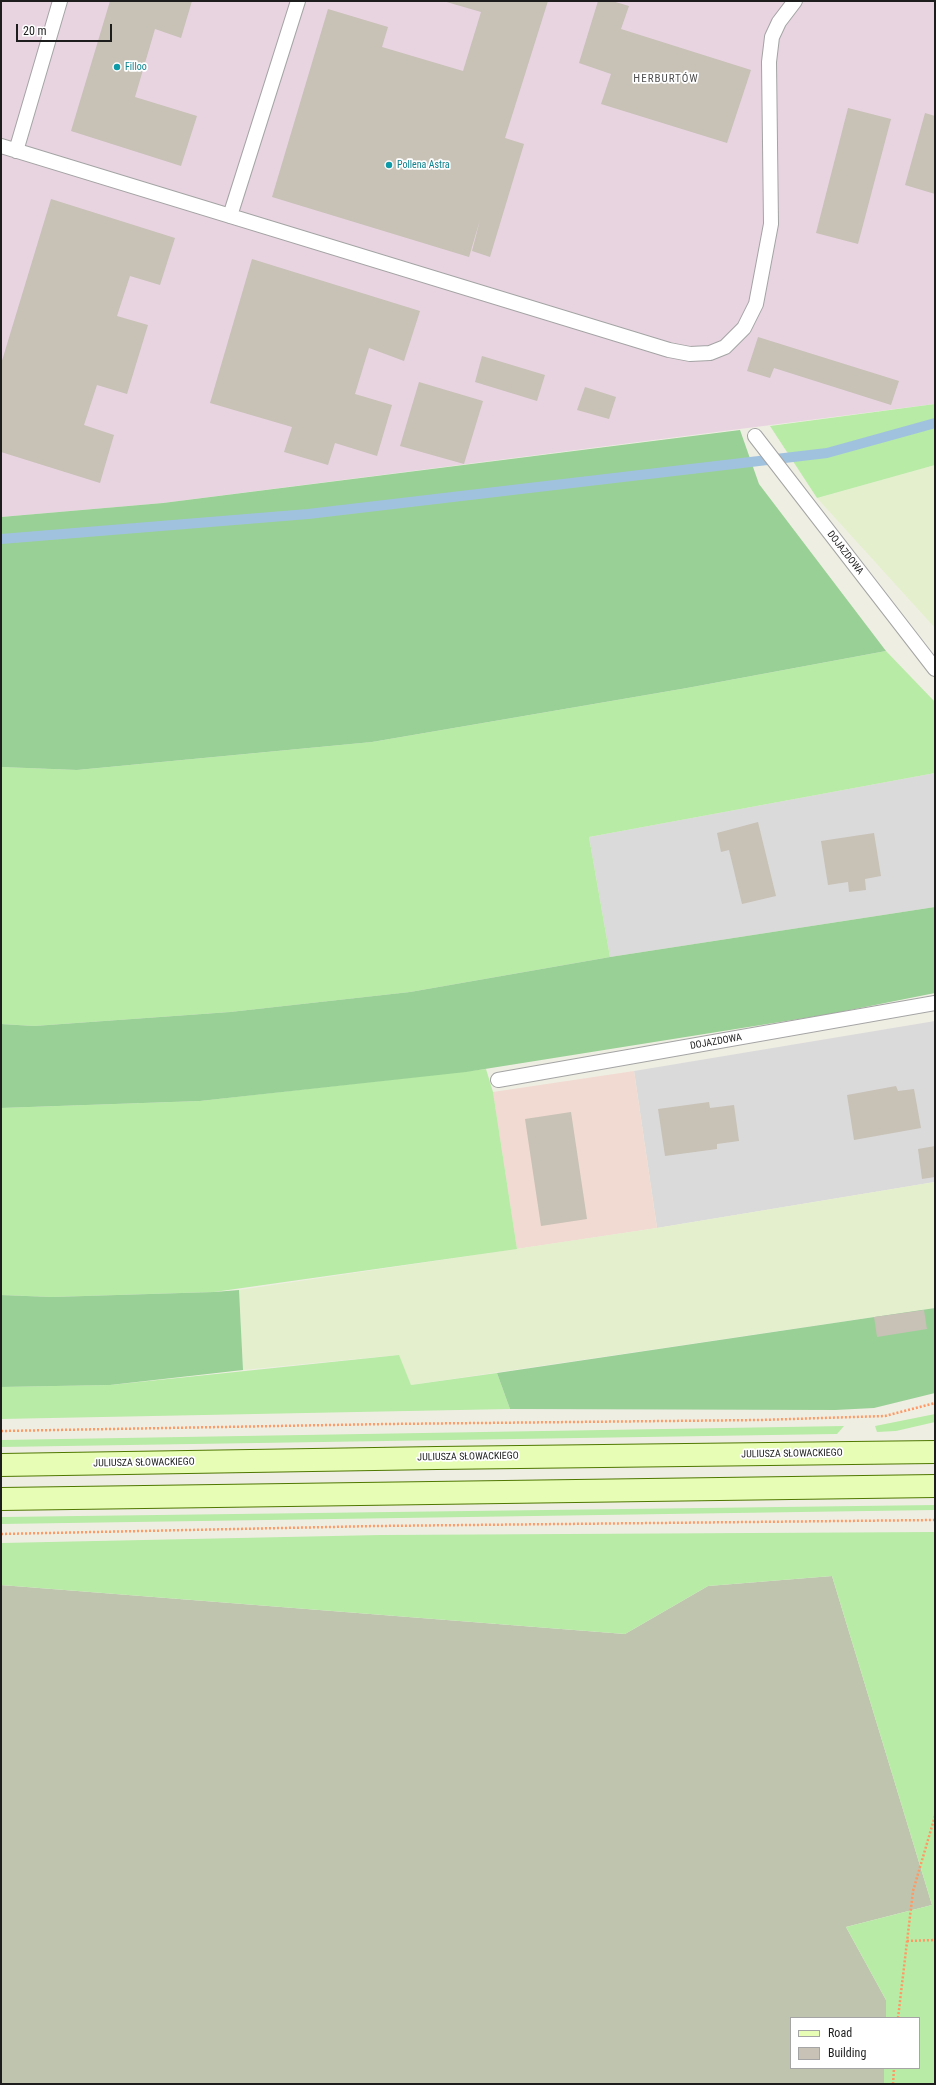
<!DOCTYPE html>
<html>
<head>
<meta charset="utf-8">
<style>
  body { margin:0 }
  #map { position:relative; width:936px; height:2085px; overflow:hidden; background:#efeee3; font-family:"Roboto Condensed",sans-serif }
  canvas { display:block }
  .frame { position:absolute; inset:0; border:2px solid #1d1d1d; pointer-events:none }
  .legend { position:absolute; left:790px; top:2017px; width:130px; height:52px; box-sizing:border-box; background:#fff; border:1px solid #a5a5a5; margin:0; padding:5px 7px; list-style:none; font-size:12px; color:#1d1d1d }
  .legend li { display:flex; align-items:center; gap:8px; height:20px }
  .legend b { width:20px; border:1px solid #a5a5a5 }
  .scale { position:absolute; left:16px; top:24px; width:96px; height:18px; box-sizing:border-box; border:2px solid #1d1d1d; border-top:0; padding-left:5px; font-size:12px; line-height:14px; white-space:nowrap; color:#1d1d1d; -webkit-text-stroke:3px #fff; paint-order:stroke }
</style>
</head>
<body>
<div id="map">
<canvas width="936" height="2085"></canvas>
<div class="frame"></div>
<ul class="legend">
<li><b style="height:5px;background:#e7fcb4"></b>Road</li>
<li><b style="height:11px;background:#c7c1b6"></b>Building</li>
</ul>
<div class="scale">20 m</div>
</div>
<script>
const g = document.querySelector('canvas').getContext('2d');
g.lineJoin = 'round';
function paint(path, color) { g.fillStyle = color; g.fill(path, 'evenodd'); }
const poly = rows => new Path2D(rows.map(r => 'M' + r).join(''));
function strokePath(path, color, width, dash) { g.strokeStyle = color; g.lineWidth = width; g.lineCap = dash ? 'butt' : 'round'; g.setLineDash(dash || []); g.stroke(path); }
function drawText(font, color, halo, rows, align = 'center') {
  g.font = font + ' "Roboto Condensed",sans-serif'; g.lineWidth = 3.5; g.setLineDash([]); g.textBaseline = 'middle'; g.strokeStyle = halo; g.fillStyle = color; for (const [text, x, y, turn = 0] of rows) {
    g.save(); g.translate(x, y); g.rotate((+turn || 0) * Math.PI / 180); g.textAlign = isNaN(turn) ? turn : align; if (halo) g.strokeText(text, 0, 0); g.fillText(text, 0, 0); g.restore();
  }
}
paint(poly([
  [935,773,935,907,610,957,589,837],
  [935,1021,935,1182,657,1228,634,1071]
]), '#dbdada');
paint(poly([
  [634,1071,657,1228,517,1249,493,1092]
]), '#f1dad1');
paint(poly([
  [1,1,935,1,935,404,163,503,1,517]
]), '#e8d4e0');
paint(poly([
  [832,1576,932,1905,846,1927,886,2000,886,2018,791,2018,791,2068,884,2068,884,2084,1,2084,1,1585,625,1634,708,1586]
]), '#bec4ae');
paint(poly([
  [935,465,935,628,817,498],
  [935,1182,935,1308,411,1385,398,1355,243,1370,239,1290,657,1228]
]), '#e4efcd');
paint(poly([
  [935,404,935,465,817,498,770,426],
  [886,651,935,702,935,773,589,837,610,957,410,992,230,1012,34,1026,1,1024,1,767,77,770,372,742,687,688],
  [486,1069,493,1092,517,1249,214,1292,52,1297,1,1295,1,1108,200,1101],
  [399,1355,411,1385,497,1373,510,1409,1,1419,1,1387,110,1385],
  [935,1414,935,1422,896,1431,877,1432,875,1426],
  [844,1426,837,1434,1,1447,1,1440],
  [935,1505,935,1510,1,1524,1,1517],
  [935,1532,935,2084,884,2084,884,2068,919,2068,919,2018,886,2018,886,2000,846,1927,932,1905,832,1576,708,1586,625,1634,1,1585,1,1543,380,1535]
]), '#b8eba6');
paint(poly([
  [740,430,759,484,886,651,687,688,372,742,77,770,1,767,1,517,163,503],
  [935,907,935,993,830,1014,466,1072,200,1101,1,1108,1,1024,34,1026,230,1012,410,992,610,957],
  [239,1290,243,1370,110,1385,1,1387,1,1295,52,1297,214,1292],
  [935,1308,935,1393,874,1408,835,1410,510,1409,497,1373]
]), '#99d096');
strokePath(poly([
  [1,539,308,514,827,453,935,423]
]), '#a1c2de', 10);
paint(poly([
  [110,1,192,1,181,38,155,29,135,97,197,116,181,166,71,131],
  [443,1,548,1,505,138,524,144,490,257,472,251,480,220,469,257,272,197,328,9,388,27,382,47,463,71,481,12],
  [598,1,612,1,629,6,621,29,751,70,727,143,601,104,611,74,579,63],
  [848,108,891,119,858,244,816,233],
  [925,113,935,116,935,194,905,185],
  [51,199,175,238,160,285,130,276,117,316,148,325,127,394,97,385,84,425,114,435,100,483,1,452,1,364],
  [252,259,420,311,404,361,369,348,355,394,392,405,377,456,335,443,328,465,284,452,292,427,210,403],
  [758,337,899,381,891,405,774,368,770,378,747,371],
  [482,356,545,375,537,401,475,382],
  [419,382,483,401,464,464,400,446],
  [585,387,616,397,609,419,577,410],
  [758,822,776,896,742,904,729,850,721,852,717,833],
  [874,833,881,876,865,879,866,890,849,892,848,882,828,885,821,841],
  [896,1086,898,1091,914,1089,921,1128,854,1140,847,1095],
  [709,1102,710,1108,734,1105,739,1141,717,1144,717,1149,665,1156,658,1109],
  [571,1112,587,1219,541,1226,525,1119],
  [935,1146,935,1177,922,1179,918,1149],
  [924,1310,927,1329,877,1337,874,1317]
]), '#c7c1b6');
const service = poly([
  [1,146,669,350,690,354,710,353,725,347,744,328,756,304,771,224,769,62,772,37,779,22,795,1],
  [16,151,60,1],
  [230,216,298,1],
  [755,436,935,669],
  [498,1080,935,1003]
]);
const secondary = poly([
  [1,1465,437,1458,935,1452],
  [1,1499,935,1486]
]);
strokePath(service, '#a4a4a4', 16);
strokePath(secondary, '#4f7801', 24);
strokePath(poly([
  [1,1431,386,1424,760,1420,885,1416,935,1403],
  [1,1534,376,1526,935,1520],
  [907,1941,935,1940],
  [898,2018,913,1891,935,1816],
  [893,2084,894,2068]
]), '#ff9863', 2.5, [2, 2]);
strokePath(service, '#fff', 14);
strokePath(secondary, '#e7fcb4', 22);
for (const [x, y, r, color] of [
  [117,67,4,"#0f9aa8"],
  [389,165,4,"#0f9aa8"]
]) { const dot = new Path2D(); dot.arc(x, y, r, 0, 2 * Math.PI); g.fillStyle = color; g.fill(dot); strokePath(dot, '#fff', 1.5); }
drawText('10px', '#0d838f', '#fff', [
  ["Filloo",125,67],
  ["Pollena Astra",397,165]
], 'left');
drawText('10px', '#1d1d1d', '#fff', [
  ["DOJAZDOWA",845,553,52],
  ["DOJAZDOWA",716,1042,-10],
  ["JULIUSZA SŁOWACKIEGO",792,1454,-1],
  ["JULIUSZA SŁOWACKIEGO",468,1457,-1],
  ["JULIUSZA SŁOWACKIEGO",144,1463,-1]
]);
g.letterSpacing = '1px';
drawText('11px', '#505050', '#fff', [
  ["HERBURTÓW",666,79]
]);
g.letterSpacing = '0px';
</script>
</body>
</html>
